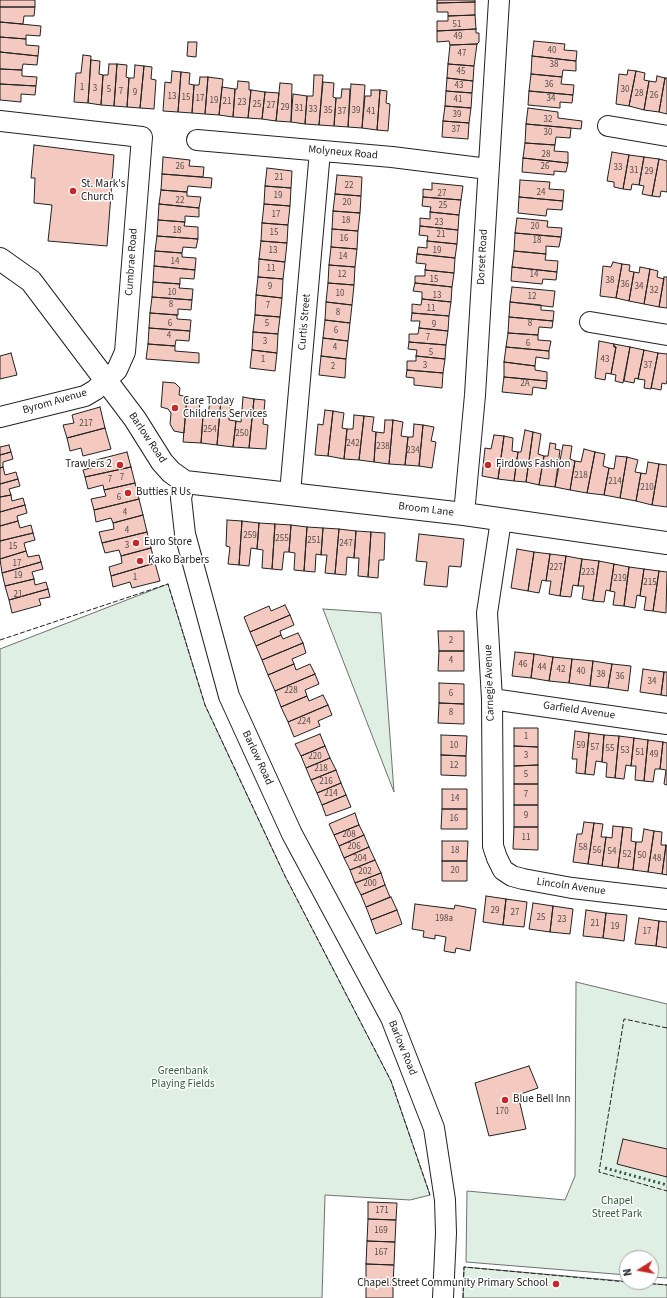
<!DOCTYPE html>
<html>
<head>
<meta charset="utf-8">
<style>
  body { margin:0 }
  #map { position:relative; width:667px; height:1298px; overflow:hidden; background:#fff; font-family:"Source Sans 3",sans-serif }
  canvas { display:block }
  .north { position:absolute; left:619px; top:1250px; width:40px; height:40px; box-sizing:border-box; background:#fff; border:1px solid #a7a7a7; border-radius:50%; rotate:259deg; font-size:11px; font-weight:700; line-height:16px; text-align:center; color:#222 }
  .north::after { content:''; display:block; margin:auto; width:14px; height:18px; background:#c62828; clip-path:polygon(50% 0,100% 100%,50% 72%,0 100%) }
</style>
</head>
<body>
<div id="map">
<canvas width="667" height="1298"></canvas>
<div class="north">N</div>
</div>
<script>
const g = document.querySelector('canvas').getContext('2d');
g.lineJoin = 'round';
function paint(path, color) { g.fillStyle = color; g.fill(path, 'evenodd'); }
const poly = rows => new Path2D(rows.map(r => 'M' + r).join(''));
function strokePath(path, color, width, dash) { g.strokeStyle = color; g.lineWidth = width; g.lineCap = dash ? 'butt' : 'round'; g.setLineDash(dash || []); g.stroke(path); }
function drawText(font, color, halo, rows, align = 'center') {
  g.font = font + ' "Source Sans 3",sans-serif'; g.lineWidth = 3; g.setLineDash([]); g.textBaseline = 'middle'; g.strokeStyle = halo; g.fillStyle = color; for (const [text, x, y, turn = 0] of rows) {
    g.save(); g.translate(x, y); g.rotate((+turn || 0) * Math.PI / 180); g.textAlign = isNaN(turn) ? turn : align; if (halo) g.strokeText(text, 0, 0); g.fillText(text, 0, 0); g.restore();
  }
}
const green = poly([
  [168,584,205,705,285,876,391,1081,430,1195,410,1200,325,1195,322,1298,0,1298,0,649,168,584],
  [323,609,381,613,394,792,323,609],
  [576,982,667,1004,667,1278,651,1277,651,1258,627,1258,627,1275,466,1262,467,1191,565,1200,575,1176,576,982],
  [464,1267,667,1285,667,1298,463,1298,464,1267]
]);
paint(green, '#e0efe3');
strokePath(green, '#6f6f6f', 1);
const building = poly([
  [0,0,35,0,35,7,0,7,0,0],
  [437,0,475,0,475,2,437,3,437,0],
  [475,2,475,15,448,16,448,12,437,12,437,3,475,2],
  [0,7,35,7,34,16,24,16,23,24,0,22,0,7],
  [475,15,476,29,437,31,437,21,448,21,448,16,475,15],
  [0,22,41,26,40,36,26,35,26,39,0,37,0,22],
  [476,29,476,33,479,33,479,42,477,44,450,45,449,41,437,42,437,31,476,29],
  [0,37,26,39,26,45,39,46,38,56,0,52,0,37],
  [534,41,565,44,564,50,577,51,576,61,532,56,534,41],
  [188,42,197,42,196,57,187,56,188,42],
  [477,44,474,66,448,64,450,45,477,44],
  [0,52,38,56,37,65,23,64,22,70,0,69,0,52],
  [83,55,91,56,88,103,74,102,76,73,81,73,83,55],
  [532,56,576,61,576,71,563,70,562,77,531,74,532,56],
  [91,60,100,61,99,74,103,75,101,105,88,103,91,60],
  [109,64,117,64,114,106,101,105,103,75,108,75,109,64],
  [117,64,127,65,126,77,129,78,127,107,114,106,117,64],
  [448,64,474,66,473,81,447,78,448,64],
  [135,65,144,66,140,108,127,107,129,78,134,78,135,65],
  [144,66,152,67,151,79,156,80,154,109,140,108,144,66],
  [0,69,22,70,22,76,37,77,36,86,0,84,0,69],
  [628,70,636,71,629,106,616,104,619,74,627,75,628,70],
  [172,71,181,72,178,112,163,111,165,82,171,83,172,71],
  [636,71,645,73,644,80,649,81,644,110,629,106,636,71],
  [181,72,190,73,189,84,194,85,192,113,178,112,181,72],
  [531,74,562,77,561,84,574,85,573,95,529,91,531,74],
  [314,75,323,75,319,125,305,124,307,96,313,96,314,75],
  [657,76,665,78,659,112,644,110,649,81,656,82,657,76],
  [200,77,208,77,205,114,192,113,194,85,199,85,200,77],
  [208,77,223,79,219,115,205,114,208,77],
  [447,78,473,81,472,93,446,91,447,78],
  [665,78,667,78,667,114,659,112,665,78],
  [238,81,249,82,249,90,251,90,248,118,233,117,235,89,237,89,238,81],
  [323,82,334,83,333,97,336,98,334,126,319,125,323,82],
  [280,83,292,84,291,122,276,121,280,83],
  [0,84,36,86,35,95,21,94,21,102,0,100,0,84],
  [351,84,365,85,362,128,348,127,351,84],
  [222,87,235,89,233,117,219,115,222,87],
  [342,89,350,89,348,127,334,126,336,98,341,98,342,89],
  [251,90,265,92,262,119,248,118,251,90],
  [371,90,380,90,377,130,362,128,365,96,371,96,371,90],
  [380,90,387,91,386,103,390,104,388,131,377,130,380,90],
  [446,91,472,93,471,108,445,106,446,91],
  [529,91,573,95,572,103,560,102,560,108,528,105,529,91],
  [265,92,279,93,276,121,262,119,265,92],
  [293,94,307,96,305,124,291,122,293,94],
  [445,106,471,108,469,123,443,121,445,106],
  [528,108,558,112,558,118,582,121,581,129,526,124,528,108],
  [443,121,469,123,468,139,442,137,443,121],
  [526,124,571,128,570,138,556,137,555,145,525,143,526,124],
  [525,143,555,145,554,151,568,152,568,163,523,158,525,143],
  [34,145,114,155,107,246,48,241,52,205,34,203,35,178,31,178,34,145],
  [612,152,629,155,623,189,614,187,614,182,607,181,612,152],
  [629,155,644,157,639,185,632,184,631,190,623,189,629,155],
  [163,157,190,160,189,166,204,167,203,177,162,174,163,157],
  [644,157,659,159,652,196,642,194,644,186,639,185,644,157],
  [523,158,568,163,566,172,554,171,554,175,522,172,523,158],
  [659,159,667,161,667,192,661,191,660,197,652,196,659,159],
  [267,168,292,171,291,188,265,186,267,168],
  [162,174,212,178,211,188,188,186,187,192,161,190,162,174],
  [337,175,362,177,361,196,335,194,337,175],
  [520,180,550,182,549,189,564,190,563,201,519,197,520,180],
  [432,183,463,186,461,200,423,197,423,189,432,190,432,183],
  [265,186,291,188,290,206,264,204,265,186],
  [161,190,187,192,187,196,201,197,199,208,159,204,161,190],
  [335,194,361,196,360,213,333,211,335,194],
  [423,197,461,200,459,215,430,212,431,207,422,206,423,197],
  [519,197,563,201,562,210,547,209,546,216,518,213,519,197],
  [159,204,199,208,199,217,185,216,185,222,158,220,159,204],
  [264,204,290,206,288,225,262,223,264,204],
  [333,211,360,213,358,231,332,229,333,211],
  [430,212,459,215,458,230,420,226,420,218,430,219,430,212],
  [517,218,548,221,547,227,562,228,561,237,515,233,517,218],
  [158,220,185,222,184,226,198,227,198,239,157,236,158,220],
  [262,223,288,225,287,243,261,241,262,223],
  [420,226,458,230,457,244,427,241,428,236,419,235,420,226],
  [332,229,358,231,357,249,331,247,332,229],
  [515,233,561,237,559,247,546,246,546,254,514,251,515,233],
  [157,236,198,239,196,248,183,247,182,253,155,251,157,236],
  [261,241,287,243,285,262,259,259,261,241],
  [427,241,457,244,455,258,417,254,418,247,427,248,427,241],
  [331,247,357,249,355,267,329,265,331,247],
  [155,251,182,253,182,257,196,258,195,270,154,266,155,251],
  [514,251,546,254,545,260,558,261,557,272,512,267,514,251],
  [417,254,455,258,454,273,425,270,426,264,416,263,417,254],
  [259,259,285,262,283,279,258,277,259,259],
  [613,262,622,264,616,298,600,296,603,266,611,267,613,262],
  [622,264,630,265,629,271,634,272,629,301,616,298,622,264],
  [329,265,355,267,354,285,328,283,329,265],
  [154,266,195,270,194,279,180,278,180,284,153,282,154,266],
  [512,267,557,272,556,280,543,279,542,284,511,281,512,267],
  [640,267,650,269,644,304,629,301,634,272,639,273,640,267],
  [650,269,658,271,657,277,664,279,659,307,644,304,650,269],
  [425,270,454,273,452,287,415,283,415,276,425,276,425,270],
  [258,277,283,279,282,298,256,295,258,277],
  [664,277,667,277,667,308,659,307,664,277],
  [153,282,180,284,179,288,193,289,192,300,152,297,153,282],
  [328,283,354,285,352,305,326,302,328,283],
  [415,283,452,287,451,302,422,299,422,292,413,291,415,283],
  [512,287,555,291,553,307,510,302,512,287],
  [256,295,282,298,280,317,255,315,256,295],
  [152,297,192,300,191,310,178,309,178,315,150,313,152,297],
  [422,299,451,302,449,316,412,313,412,304,421,305,422,299],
  [326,302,352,305,350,323,325,320,326,302],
  [510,302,541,305,541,310,554,311,553,321,509,317,510,302],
  [150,313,177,315,177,319,191,320,190,331,149,328,150,313],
  [412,313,449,316,448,331,419,328,420,321,411,321,412,313],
  [255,315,280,317,278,334,253,332,255,315],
  [509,317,553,321,552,328,539,327,538,335,508,333,509,317],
  [325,320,350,323,348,341,323,338,325,320],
  [149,328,190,331,189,341,176,340,175,346,148,344,149,328],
  [419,328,448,331,446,345,409,342,409,334,418,334,419,328],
  [253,332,278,334,277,353,252,350,253,332],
  [508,333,538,335,538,340,551,341,549,351,506,347,508,333],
  [323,338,348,341,346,359,321,356,323,338],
  [599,341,614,344,614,347,616,347,611,374,606,373,605,380,595,378,599,341],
  [409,342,446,345,445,359,416,356,417,350,408,349,409,342],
  [148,344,175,346,175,351,199,353,199,363,146,359,148,344],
  [614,344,630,347,623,383,615,381,616,375,611,374,616,347,614,347,614,344],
  [506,347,549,351,549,359,536,357,535,366,504,362,506,347],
  [630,347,644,350,638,379,635,378,634,383,624,381,630,347],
  [252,350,277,353,275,371,250,368,252,350],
  [644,350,658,353,651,389,644,388,645,380,638,379,644,350],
  [11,353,17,375,0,379,0,356,11,353],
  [658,353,667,354,667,380,666,384,662,383,661,390,651,388,658,353],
  [321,356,346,359,345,378,319,375,321,356],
  [416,356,445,359,443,373,407,370,407,361,416,361,416,356],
  [504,362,535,366,535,370,547,372,547,381,504,377,504,362],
  [407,370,443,373,442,388,414,385,414,378,406,377,407,370],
  [504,377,547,381,546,389,533,387,532,395,502,392,504,377],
  [163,382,175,383,180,388,179,395,187,397,184,433,174,431,170,424,171,413,168,409,161,407,163,382],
  [187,397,200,399,199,416,203,416,201,443,183,442,187,397],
  [243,397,254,399,249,448,233,447,236,421,241,422,243,397],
  [210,399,221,400,217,445,201,443,203,416,208,417,210,399],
  [254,399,265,400,263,424,268,425,266,449,249,448,254,399],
  [221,400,230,400,229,420,236,421,233,447,217,445,221,400],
  [100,407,105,428,67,438,63,425,74,423,72,415,100,407],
  [325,410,333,411,328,456,315,455,318,424,323,425,325,410],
  [333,411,344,413,342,428,347,429,344,459,328,456,333,411],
  [354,415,364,416,359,460,344,459,347,429,353,429,354,415],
  [364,416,374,417,372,431,376,432,374,462,359,460,364,416],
  [385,420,393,420,389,464,374,462,376,432,384,433,385,420],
  [393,420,403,422,401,436,408,437,405,465,389,464,393,420],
  [414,424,423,425,419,466,405,465,408,437,413,437,414,424],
  [423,425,434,427,431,441,436,442,432,468,419,466,423,425],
  [105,428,111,449,83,456,81,448,70,451,67,438,105,428],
  [525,430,533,432,526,482,514,481,518,452,521,452,525,430],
  [533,432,541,434,538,454,544,456,539,485,526,482,533,432],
  [494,435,504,436,498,479,482,476,485,448,491,449,494,435],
  [504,436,513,438,512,451,518,452,514,481,498,479,504,436],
  [550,443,556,444,555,449,560,450,555,487,539,485,544,456,548,456,550,443],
  [9,445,11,452,0,455,0,447,9,445],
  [563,445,572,446,570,459,575,461,570,490,555,487,563,445],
  [584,449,595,452,587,493,570,490,575,461,581,462,584,449],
  [11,452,13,459,3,462,3,467,0,468,0,455,11,452],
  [127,452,131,467,85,477,83,470,98,466,96,460,127,452],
  [595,452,605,454,603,466,609,468,604,495,587,493,595,452],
  [616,456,627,457,620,498,604,495,609,468,614,469,616,456],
  [627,457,638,460,635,472,641,473,636,501,620,498,627,457],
  [648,462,659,464,652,505,636,501,641,473,646,474,648,462],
  [659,464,667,465,667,507,652,505,659,464],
  [3,467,5,475,16,472,18,479,0,484,0,468,3,467],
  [131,467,135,483,104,490,103,485,88,489,85,477,131,467],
  [18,479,20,486,9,489,11,495,0,497,0,484,18,479],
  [135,483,139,499,94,510,91,499,106,496,104,490,135,483],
  [11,495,12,501,23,498,25,505,0,512,0,497,11,495],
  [139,499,143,515,113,523,111,518,96,522,94,510,139,499],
  [25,505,27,513,17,516,18,521,0,526,0,512,25,505],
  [143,515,147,532,102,543,99,532,114,529,113,523,143,515],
  [227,520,242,521,239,565,228,564,230,547,226,546,227,520],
  [18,521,20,528,31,525,33,533,0,541,0,526,18,521],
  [242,521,259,523,257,549,251,548,249,566,239,565,242,521],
  [259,523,275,524,272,569,262,568,263,550,257,549,259,523],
  [275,524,291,525,289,552,284,552,282,570,272,569,275,524],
  [291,525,307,527,304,571,294,570,295,553,289,552,291,525],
  [307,527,323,528,321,555,316,554,315,572,304,571,307,527],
  [323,528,339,529,335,574,325,573,327,555,321,555,323,528],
  [339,529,356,531,354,558,347,557,346,575,335,574,339,529],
  [356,531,371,532,368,577,358,576,359,558,354,558,356,531],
  [147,532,151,548,121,556,119,550,105,553,102,543,147,532],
  [371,532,385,533,384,560,379,560,378,578,368,577,371,532],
  [33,533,35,540,24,543,26,551,0,559,0,541,33,533],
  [419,534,464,539,461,567,449,566,447,587,424,585,427,562,416,561,419,534],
  [151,548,155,563,111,576,109,567,122,563,121,556,151,548],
  [517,549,534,552,528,591,511,588,517,549],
  [26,551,28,557,39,555,41,562,2,573,0,559,26,551],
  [534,552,550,554,546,581,542,580,539,593,528,591,534,552],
  [550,554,566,556,560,596,549,594,551,581,546,581,550,554],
  [566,556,582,559,578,586,573,585,571,597,560,596,566,556],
  [582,559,599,561,593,601,582,599,584,586,578,586,582,559],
  [599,561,614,564,610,591,606,590,604,602,593,601,599,561],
  [41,562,43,569,32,572,34,579,5,586,2,573,41,562],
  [155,563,160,581,132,588,130,582,113,587,111,576,155,563],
  [614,564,629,567,624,606,613,605,615,592,610,591,614,564],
  [629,567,644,569,640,596,637,595,635,608,624,606,629,567],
  [644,569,659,571,653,611,644,610,646,597,640,596,644,569],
  [659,571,667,572,666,613,653,611,659,571],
  [34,579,35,585,46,582,48,589,9,600,5,586,34,579],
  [48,589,50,597,39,599,41,605,12,613,9,600,48,589],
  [285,605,290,615,250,632,244,617,269,606,271,611,285,605],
  [290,615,294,625,280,631,281,635,256,646,250,632,290,615],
  [438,631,464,631,464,651,439,651,438,631],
  [298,633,303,643,262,660,256,646,281,635,283,639,298,633],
  [303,643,306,653,292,659,294,664,268,675,262,660,303,643],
  [439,651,464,651,464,671,438,671,439,651],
  [515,652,534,654,531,678,512,676,515,652],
  [534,654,553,657,549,681,531,678,534,654],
  [553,657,572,659,569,683,549,681,553,657],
  [572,659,593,661,590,686,569,683,572,659],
  [593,661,612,664,608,688,590,686,593,661],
  [294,664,296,670,310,664,315,674,275,691,268,675,294,664],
  [612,664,631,666,628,691,608,688,612,664],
  [643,669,664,672,661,695,640,692,643,669],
  [664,672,667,672,667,696,661,695,664,672],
  [315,674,319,684,305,690,307,696,281,707,275,691,315,674],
  [439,683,464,684,464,704,439,703,439,683],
  [323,695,328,705,288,722,281,707,307,696,309,701,323,695],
  [439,703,464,704,464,724,438,723,439,703],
  [328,705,332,715,318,721,320,726,294,737,288,722,328,705],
  [514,728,538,728,538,747,514,746,514,728],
  [575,731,589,733,585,774,576,773,577,759,572,759,575,731],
  [589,733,604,735,602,762,596,761,594,775,585,774,589,733],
  [320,734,325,746,301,756,295,744,320,734],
  [441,735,467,736,466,756,441,755,441,735],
  [604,735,619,736,615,778,606,777,607,763,602,762,604,735],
  [619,736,634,738,631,766,626,765,624,779,615,778,619,736],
  [634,738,648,740,644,781,635,780,636,766,631,766,634,738],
  [648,740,663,742,660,769,655,769,653,782,644,781,648,740],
  [663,742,667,743,667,785,664,784,666,770,660,769,663,742],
  [325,746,330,758,306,768,301,756,325,746],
  [514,746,538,747,538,765,514,766,514,746],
  [441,755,466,756,466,776,441,775,441,755],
  [330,758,336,770,311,780,306,768,330,758],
  [538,765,538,784,514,784,514,766,538,765],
  [336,770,341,783,317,793,311,780,336,770],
  [341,783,346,795,322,805,317,793,341,783],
  [514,784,538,784,538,805,514,805,514,784],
  [442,789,467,789,467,809,442,809,442,789],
  [346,795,351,807,326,816,322,805,346,795],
  [514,805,538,805,538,827,514,827,514,805],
  [442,809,467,809,467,829,441,829,442,809],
  [355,813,359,825,334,835,329,824,355,813],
  [584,822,594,823,588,864,573,862,577,834,582,834,584,822],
  [594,823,603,824,601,837,606,837,602,866,588,864,594,823],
  [359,825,364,835,339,846,334,835,359,825],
  [613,826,623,827,618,868,602,866,606,837,612,838,613,826],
  [514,827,538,827,538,850,513,849,514,827],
  [623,827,632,828,631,841,636,842,633,870,618,868,623,827],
  [644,829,654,831,648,872,633,870,636,842,642,842,644,829],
  [654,831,662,832,661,845,666,845,662,874,648,872,654,831],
  [364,835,369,847,344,858,339,846,364,835],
  [442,841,468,841,467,861,442,861,442,841],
  [666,845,667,846,667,875,662,874,666,845],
  [369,847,375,860,350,870,344,858,369,847],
  [375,860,381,873,355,883,350,870,375,860],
  [442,861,467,861,467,881,442,881,442,861],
  [381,873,385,885,361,895,355,883,381,873],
  [385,885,390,897,366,907,361,895,385,885],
  [486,896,506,899,503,925,483,922,486,896],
  [391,897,397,910,371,920,366,907,391,897],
  [506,899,527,902,524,927,503,925,506,899],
  [533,903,553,906,550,932,529,929,533,903],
  [415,904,454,909,455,905,476,909,470,951,456,948,455,953,444,951,446,937,435,935,435,939,423,937,424,931,412,929,415,904],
  [553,906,573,909,570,934,550,932,553,906],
  [397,910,402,924,376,934,371,920,397,910],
  [586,910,606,913,603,938,583,936,586,910],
  [606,913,627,915,624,941,603,938,606,913],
  [639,918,659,921,656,946,635,944,639,918],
  [659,921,667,922,667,948,656,946,659,921],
  [529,1066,538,1088,518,1095,526,1129,489,1136,475,1083,529,1066],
  [623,1139,667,1149,667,1177,617,1164,623,1139],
  [368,1202,397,1203,396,1220,368,1219,368,1202],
  [368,1219,396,1220,395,1242,367,1241,368,1219],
  [367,1241,395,1242,394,1265,366,1264,367,1241],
  [366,1264,394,1265,393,1285,366,1285,366,1264],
  [366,1285,393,1285,393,1298,366,1298,366,1285]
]);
paint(building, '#f3c9c0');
strokePath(building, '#222', 1);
const street = poly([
  [0,121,142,137,125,352,117,370,95,390,85,396,0,417],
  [608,126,667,136],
  [197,140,392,157,488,169],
  [590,322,667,335],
  [185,482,181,498,185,534,229,696,292,834,391,1018,434,1128,445,1200,446,1233,443,1298],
  [290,493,320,151],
  [464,514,475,395,499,0],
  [501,520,487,613,492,699,493,846,497,858,503,870,512,876,523,879,572,888,667,899],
  [492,699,667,724]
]);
const secondary = poly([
  [0,259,31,281,135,419,162,462,171,472,185,482,464,514,667,543]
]);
strokePath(street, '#222', 22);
strokePath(secondary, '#222', 24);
strokePath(street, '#fff', 20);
strokePath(secondary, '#fff', 22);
strokePath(poly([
  [605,1168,667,1185]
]), '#2f5e38', 3, [2, 3]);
strokePath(poly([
  [0,640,168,584,205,705,285,876,391,1081,430,1195],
  [667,1028,624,1019,599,1172,667,1191],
  [630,1282,667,1285],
  [463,1298,464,1267,627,1282]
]), '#222', 1, [5, 2]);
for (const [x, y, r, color] of [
  [73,191,4,"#c62828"],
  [175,408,4,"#c62828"],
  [120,465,4,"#c62828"],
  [488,465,4,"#c62828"],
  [128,493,4,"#c62828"],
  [136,543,4,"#c62828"],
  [140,561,4,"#c62828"],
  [505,1100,4,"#c62828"],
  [556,1284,4,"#c62828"]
]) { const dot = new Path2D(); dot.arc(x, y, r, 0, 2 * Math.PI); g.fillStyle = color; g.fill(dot); strokePath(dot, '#fff', 1.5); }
drawText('9px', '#564c4a', null, [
  ["51",457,25],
  ["49",458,37],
  ["40",552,51],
  ["47",462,54],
  ["38",554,65],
  ["45",461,72],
  ["36",549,85],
  ["43",459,86],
  ["1",82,88],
  ["3",95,89],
  ["5",109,90],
  ["30",625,90],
  ["7",121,92],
  ["9",135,93],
  ["28",639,94],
  ["26",654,96],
  ["13",172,97],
  ["15",186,98],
  ["17",200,99],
  ["34",551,99],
  ["41",458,100],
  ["19",214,101],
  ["21",227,102],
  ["23",242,103],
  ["25",257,105],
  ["27",271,106],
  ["29",285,108],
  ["31",299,109],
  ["33",313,110],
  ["35",328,111],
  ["39",356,111],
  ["37",342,112],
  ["41",371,112],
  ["39",457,115],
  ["32",548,120],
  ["37",456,130],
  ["30",548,133],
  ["28",546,155],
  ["26",180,167],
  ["26",545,167],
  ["33",618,168],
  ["31",634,171],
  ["29",649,172],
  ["21",279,178],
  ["22",349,186],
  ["24",541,193],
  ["27",442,194],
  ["19",278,196],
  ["22",180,201],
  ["20",347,203],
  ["25",443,206],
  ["17",276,215],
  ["18",346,221],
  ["23",439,223],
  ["20",535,227],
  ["18",177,231],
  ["15",274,233],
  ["21",441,235],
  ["16",344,239],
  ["18",537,241],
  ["13",273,251],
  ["19",437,251],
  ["14",343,257],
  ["14",175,262],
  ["11",271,269],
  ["12",342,275],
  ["14",534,275],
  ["15",434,280],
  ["38",610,281],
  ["36",625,285],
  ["9",270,287],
  ["34",639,287],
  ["32",654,291],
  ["10",172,293],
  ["10",340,294],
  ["13",437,296],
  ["12",532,297],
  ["8",171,305],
  ["7",268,306],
  ["11",431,309],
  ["8",338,313],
  ["6",170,324],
  ["5",267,324],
  ["8",530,324],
  ["9",434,325],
  ["6",336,331],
  ["4",169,336],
  ["7",428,338],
  ["3",265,342],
  ["6",528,344],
  ["4",335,348],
  ["5",431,353],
  ["1",263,360],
  ["43",605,360],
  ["3",425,366],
  ["37",648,366],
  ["2",333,367],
  ["2A",525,384],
  ["217",86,424],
  ["254",210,430],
  ["250",242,434],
  ["242",353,444],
  ["238",383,447],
  ["234",413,451],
  ["218",581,476],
  ["7",122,478],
  ["7",110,480],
  ["214",615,482],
  ["210",647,488],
  ["6",119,498],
  ["4",125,513],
  ["4",127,531],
  ["259",250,536],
  ["255",282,539],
  ["251",314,541],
  ["247",346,544],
  ["3",127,546],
  ["15",13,547],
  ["17",17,564],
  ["227",556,568],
  ["223",588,573],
  ["19",18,576],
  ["1",135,578],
  ["219",620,579],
  ["215",650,583],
  ["21",18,595],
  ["2",451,641],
  ["4",451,661],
  ["46",523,665],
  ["44",542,668],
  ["42",561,670],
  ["40",581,672],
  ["38",601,675],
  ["36",620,677],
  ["34",652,682],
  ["228",291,691],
  ["6",451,694],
  ["8",451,713],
  ["224",304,722],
  ["1",526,737],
  ["10",454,746],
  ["59",581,746],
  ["57",595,748],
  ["55",610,749],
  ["53",625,751],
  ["51",640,753],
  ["49",654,755],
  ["3",526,756],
  ["220",315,757],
  ["12",454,766],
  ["218",321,769],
  ["5",526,775],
  ["216",326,782],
  ["214",331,794],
  ["7",526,795],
  ["14",455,799],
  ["9",526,816],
  ["16",454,819],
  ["208",349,835],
  ["11",526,838],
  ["206",354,847],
  ["58",583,848],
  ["18",455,851],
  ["56",597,851],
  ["54",612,852],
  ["52",627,855],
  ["50",642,856],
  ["204",360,859],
  ["48",657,859],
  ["20",455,871],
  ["202",365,872],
  ["200",370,884],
  ["29",495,911],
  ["27",515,913],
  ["25",541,918],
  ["198a",444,919],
  ["23",562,920],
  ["21",595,924],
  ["19",615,927],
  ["17",647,932],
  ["170",502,1112],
  ["171",382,1211],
  ["169",381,1231],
  ["167",381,1253]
]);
drawText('11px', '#222', '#fff', [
  ["Molyneux Road",343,153,5],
  ["Dorset Road",483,257,-87],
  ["Cumbrae Road",132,262,-86],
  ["Curtis Street",305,322,-85],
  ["Byrom Avenue",55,402,-16],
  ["Barlow Road",147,438,56],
  ["Broom Lane",426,510,7],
  ["Carnegie Avenue",490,683,-92],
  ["Garfield Avenue",579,711,8],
  ["Barlow Road",257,758,65],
  ["Lincoln Avenue",571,887,8],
  ["Barlow Road",402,1048,68]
]);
drawText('11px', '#222', '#fff', [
  ["St. Mark's",81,185],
  ["Church",81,198],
  ["Care Today",183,402],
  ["Childrens Services",183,415],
  ["Trawlers 2",112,465,"right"],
  ["Firdows Fashion",496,465],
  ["Butties R Us",136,493],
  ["Euro Store",144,543],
  ["Kako Barbers",148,561],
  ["Blue Bell Inn",513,1100],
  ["Chapel Street Community Primary School",548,1284,"right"]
], 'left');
drawText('11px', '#2f5e38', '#fff', [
  ["Greenbank",183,1072],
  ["Playing Fields",183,1085],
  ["Chapel",617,1202],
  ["Street Park",617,1215]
]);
</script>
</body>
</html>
